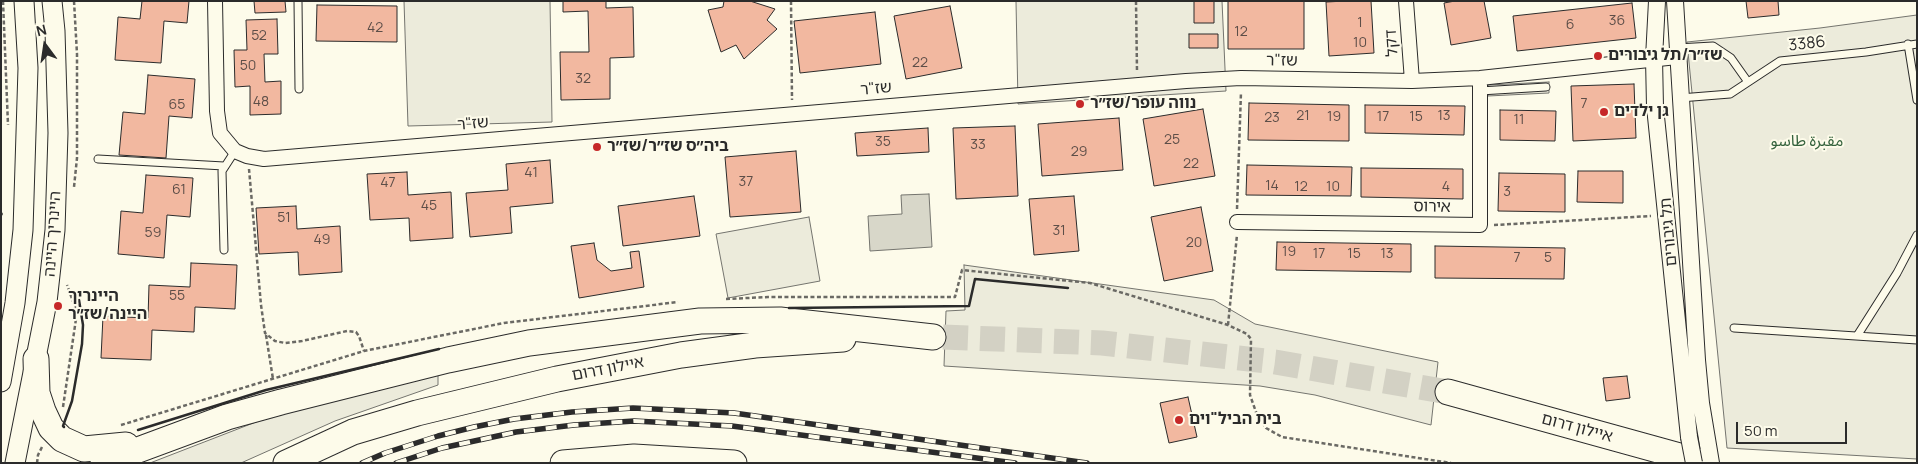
<!DOCTYPE html>
<html>
<head>
<meta charset="utf-8">
<style>
  body { margin:0 }
  #map { position:relative; width:1918px; height:464px; overflow:hidden; background:#fdfbea; font-family:Manrope,sans-serif }
  canvas { display:block }
  .frame { position:absolute; inset:0; border:2px solid #2b2b2b; pointer-events:none }
  .north { position:absolute; left:20px; top:20px; width:50px; height:50px; -webkit-text-stroke:4px #fdfbea; paint-order:stroke; rotate:346deg; font-size:14px; font-weight:700; line-height:20px; text-align:center; color:#2b2b2b }
  .north::after { content:''; display:block; margin:auto; width:18px; height:22px; background:#2b2b2b; clip-path:polygon(50% 0,100% 100%,50% 72%,0 100%) }
  .scale { position:absolute; left:1736px; top:422px; width:111px; height:22px; box-sizing:border-box; border:2px solid #2b2b2b; border-top:0; padding-left:6px; font-size:15px; line-height:18px; white-space:nowrap; color:#2b2b2b; -webkit-text-stroke:4px #fdfbea; paint-order:stroke }
</style>
</head>
<body>
<div id="map">
<canvas width="1918" height="464"></canvas>
<div class="frame"></div>
<div class="north">N</div>
<div class="scale">50 m</div>
</div>
<script>
const g = document.querySelector('canvas').getContext('2d');
g.lineJoin = 'round';
function paint(path, color) { g.fillStyle = color; g.fill(path, 'evenodd'); }
const poly = rows => new Path2D(rows.map(r => 'M' + r).join(''));
function strokePath(path, color, width, dash) { g.strokeStyle = color; g.lineWidth = width; g.lineCap = dash ? 'butt' : 'round'; g.setLineDash(dash || []); g.stroke(path); }
function drawText(font, color, halo, rows, align = 'center') {
  g.font = font + ' Manrope,"Noto Sans Arabic","Noto Sans Hebrew",sans-serif'; g.lineWidth = 4; g.setLineDash([]); g.textBaseline = 'middle'; g.strokeStyle = halo; g.fillStyle = color; for (const [text, x, y, turn = 0] of rows) {
    g.save(); g.translate(x, y); g.rotate((+turn || 0) * Math.PI / 180); g.textAlign = isNaN(turn) ? turn : align; if (halo) g.strokeText(text, 0, 0); g.fillText(text, 0, 0); g.restore();
  }
}
const green = poly([
  [404,1,550,1,552,122,408,126,404,1],
  [1016,1,1222,1,1226,91,1018,104,1016,1],
  [1917,15,1917,459,1727,448,1687,42,1820,28,1917,15],
  [809,217,820,281,728,298,716,234,809,217],
  [964,265,1214,300,1255,324,1438,362,1431,425,1315,395,1260,386,944,366,946,311,965,310,964,265],
  [438,375,438,385,335,421,241,463,150,463,292,408,376,387,438,375]
]);
paint(green, '#ecebdb');
strokePath(green, '#74746e', 1);
const parking = poly([
  [1549,82,1549,93,1488,96,1488,85,1549,82]
]);
paint(parking, '#eceadb');
strokePath(parking, '#74746e', 1);
const water = poly([
  [929,194,932,247,870,251,868,216,902,214,901,195,929,194]
]);
paint(water, '#d8d7c9');
strokePath(water, '#74746e', 1);
const building = poly([
  [142,1,189,1,187,23,164,21,161,63,115,60,118,17,140,19,142,1],
  [254,1,285,1,286,12,255,13,254,1],
  [563,1,606,1,606,8,633,7,634,57,610,58,610,99,561,100,560,52,589,52,588,11,563,12,563,1],
  [724,1,750,1,775,9,767,20,777,29,744,59,736,45,721,52,708,10,723,7,724,1],
  [1194,1,1214,1,1214,23,1194,23,1194,1],
  [1228,1,1304,1,1304,49,1228,49,1228,1],
  [1346,1,1371,1,1374,53,1329,56,1326,2,1346,1],
  [1455,1,1484,1,1491,38,1451,45,1444,3,1455,1],
  [1746,1,1778,1,1779,15,1748,18,1746,1],
  [1632,3,1636,38,1517,51,1513,16,1632,3],
  [317,5,397,6,397,42,316,41,317,5],
  [950,6,962,68,906,79,894,16,950,6],
  [875,12,881,64,800,73,794,21,875,12],
  [277,19,278,54,264,54,265,82,281,81,281,114,250,115,250,86,235,87,234,50,247,50,246,20,277,19],
  [1189,34,1218,34,1218,48,1189,48,1189,34],
  [148,75,195,79,192,118,169,116,166,158,119,155,123,112,145,114,148,75],
  [1634,84,1636,138,1573,141,1571,86,1634,84],
  [1249,103,1349,105,1349,141,1248,140,1249,103],
  [1365,105,1465,106,1464,135,1365,133,1365,105],
  [1203,109,1215,176,1154,186,1143,119,1203,109],
  [1500,110,1556,111,1555,141,1500,140,1500,110],
  [1119,118,1123,170,1042,176,1038,124,1119,118],
  [1015,126,1018,196,956,199,953,128,1015,126],
  [928,128,929,152,857,156,855,133,928,128],
  [796,151,801,212,730,217,725,157,796,151],
  [550,160,553,203,510,207,512,233,470,237,466,193,508,190,506,164,550,160],
  [1247,165,1352,167,1351,196,1246,195,1247,165],
  [1361,168,1463,169,1463,199,1361,197,1361,168],
  [1578,171,1623,171,1623,203,1577,202,1578,171],
  [407,172,408,195,451,192,453,238,410,241,409,218,370,220,367,174,407,172],
  [1499,173,1565,174,1565,212,1498,211,1499,173],
  [146,175,193,178,190,217,167,215,164,258,118,254,121,211,143,213,146,175],
  [694,196,700,236,623,246,618,206,694,196],
  [1074,196,1079,251,1034,255,1029,199,1074,196],
  [296,206,297,229,340,226,342,272,299,275,298,252,259,254,256,208,296,206],
  [1201,207,1213,271,1164,281,1151,217,1201,207],
  [1277,242,1411,244,1411,272,1276,270,1277,242],
  [594,243,597,260,611,271,632,268,630,252,639,251,644,287,579,298,571,246,594,243],
  [1435,246,1565,248,1564,279,1435,278,1435,246],
  [191,263,237,265,235,309,195,307,194,332,152,330,151,360,101,358,103,316,148,318,149,285,190,287,191,263],
  [1627,376,1630,398,1606,401,1603,378,1627,376],
  [1188,397,1197,437,1169,443,1160,403,1188,397]
]);
paint(building, '#f2b8a0');
strokePath(building, '#2b2b2b', 1);
strokePath(poly([
  [943,337,1102,343,1275,362,1448,392]
]), '#d3d1c4', 25, [25, 12]);
const service = poly([
  [298,1,299,89],
  [1908,44,1917,100],
  [1677,48,1713,46,1731,58,1748,82],
  [1480,91,1546,87],
  [1680,98,1730,94,1780,61,1866,52,1917,44],
  [98,159,224,166],
  [224,250,222,171,235,151],
  [1734,328,1917,340],
  [1857,336,1897,273,1917,235]
]);
const minor = poly([
  [215,1,217,111,220,133,235,151,247,156,264,159,1186,81,1241,78,1412,81,1480,78,1677,57],
  [1406,1,1412,81],
  [1237,222,1480,225,1480,78]
]);
const tertiary = poly([
  [1657,1,1654,58,1655,107,1689,437],
  [1675,1,1697,360,1701,403,1711,463]
]);
const secondary = poly([
  [1,382,15,303,23,230,28,68,24,1],
  [15,463,47,302,55,230,58,133,55,31,52,1]
]);
const motorway = poly([
  [36,359,37,393,43,411,51,428,62,439,84,449,126,445],
  [1448,392,1705,463],
  [103,463,227,417,281,402,448,360,529,343,700,321,780,320,933,337],
  [286,463,353,432,417,413,557,379,681,355,755,345,843,339],
  [563,463,634,457,734,463]
]);
strokePath(service, '#2b2b2b', 9);
strokePath(minor, '#2b2b2b', 16);
strokePath(tertiary, '#2b2b2b', 18);
strokePath(secondary, '#2b2b2b', 21);
strokePath(motorway, '#2b2b2b', 27);
strokePath(poly([
  [3,1,8,125],
  [74,1,77,54,77,158,74,187],
  [791,1,792,100],
  [1136,1,1137,71],
  [249,169,261,305,265,333,275,341,285,343,302,341,347,331,356,332,359,336,364,351],
  [1237,209,1241,92],
  [1,214,3,214],
  [1494,225,1651,216],
  [726,299,768,297,955,297,962,270,1090,283,1228,325,1247,334,1251,339,1250,395,1256,412,1266,428,1282,437,1451,463],
  [1228,325,1237,235],
  [266,335,273,379],
  [63,407,76,319,75,307,67,285],
  [121,425,364,351,504,323,678,302],
  [37,463,38,455,42,447]
]), '#6a6964', 2.5, [4, 2.5]);
strokePath(service, '#fdfbea', 7);
strokePath(minor, '#fdfbea', 14);
strokePath(tertiary, '#fdfbea', 16);
strokePath(secondary, '#fdfbea', 19);
strokePath(motorway, '#fdfbea', 25);
const rail = poly([
  [362,463,385,453,438,436,474,427,514,419,572,412,633,408,734,413,1087,463],
  [396,463,442,448,516,432,574,425,634,421,732,426,1015,463]
]);
strokePath(rail, '#2b2b2b', 5.5);
strokePath(rail, '#fdfbea', 4, [11]);
const tertiaryBridge = poly([
  [1689,437,1694,463]
]);
strokePath(tertiaryBridge, '#2b2b2b', 18, []);
strokePath(tertiaryBridge, '#fdfbea', 16);
strokePath(poly([
  [789,308,969,306,975,279,1068,288],
  [64,427,63,426,72,401,82,344,83,325,79,300],
  [138,430,266,390,439,349]
]), '#2b2b2b', 2.5);
for (const [x, y, r, color] of [
  [1598,56,5,"#c62828"],
  [1080,104,5,"#c62828"],
  [1604,112,5,"#c62828"],
  [597,147,5,"#c62828"],
  [58,306,5,"#c62828"],
  [1179,420,5,"#c62828"]
]) { const dot = new Path2D(); dot.arc(x, y, r, 0, 2 * Math.PI); g.fillStyle = color; g.fill(dot); strokePath(dot, '#fdfbea', 2); }
drawText('14px', '#5d4e48', null, [
  ["36",1617,21],
  ["1",1360,23],
  ["6",1570,25],
  ["42",375,28],
  ["12",1241,32],
  ["52",259,36],
  ["10",1360,43],
  ["22",920,63],
  ["50",248,66],
  ["32",583,79],
  ["48",261,102],
  ["7",1584,104],
  ["65",177,105],
  ["21",1303,116],
  ["13",1444,116],
  ["19",1334,117],
  ["17",1383,117],
  ["15",1416,117],
  ["23",1272,118],
  ["11",1519,120],
  ["25",1172,140],
  ["35",883,142],
  ["33",978,145],
  ["29",1079,152],
  ["22",1191,164],
  ["41",531,173],
  ["37",746,182],
  ["47",388,183],
  ["14",1272,186],
  ["12",1301,187],
  ["10",1333,187],
  ["4",1446,187],
  ["61",179,190],
  ["3",1507,192],
  ["45",429,206],
  ["51",284,218],
  ["31",1059,231],
  ["59",153,233],
  ["49",322,240],
  ["20",1194,243],
  ["19",1289,252],
  ["17",1319,254],
  ["15",1354,254],
  ["13",1387,254],
  ["7",1517,258],
  ["5",1548,258],
  ["55",177,296]
]);
drawText('16px', '#2b2b2b', '#fdfbea', [
  ["דקל",1392,43,-94],
  ["3386",1807,44,-6],
  ["שז\"ר",1282,61,1],
  ["שז\"ר",876,89,-5],
  ["שז\"ר",473,124,-5],
  ["אירוס",1432,207,1],
  ["תל גיבורים",1669,232,-95],
  ["היינריך היינה",53,234,-86],
  ["איילון דרום",608,369,-11],
  ["איילון דרום",1577,428,15]
]);
drawText('bold 16px', '#2b2b2b', '#fdfbea', [
  ["שז״ר/תל גיבורים",1608,56],
  ["נווה עופר/שז״ר",1090,104],
  ["גן ילדים",1614,112],
  ["ביה״ס שז״ר/שז״ר",607,147],
  ["היינריך",68,297],
  ["היינה/שז״ר",68,315],
  ["בית הביל\"וים",1189,420]
], 'left');
drawText('16px', '#34623c', '#fdfbea', [
  ["مقبرة طاسو",1807,142]
]);
</script>
</body>
</html>
